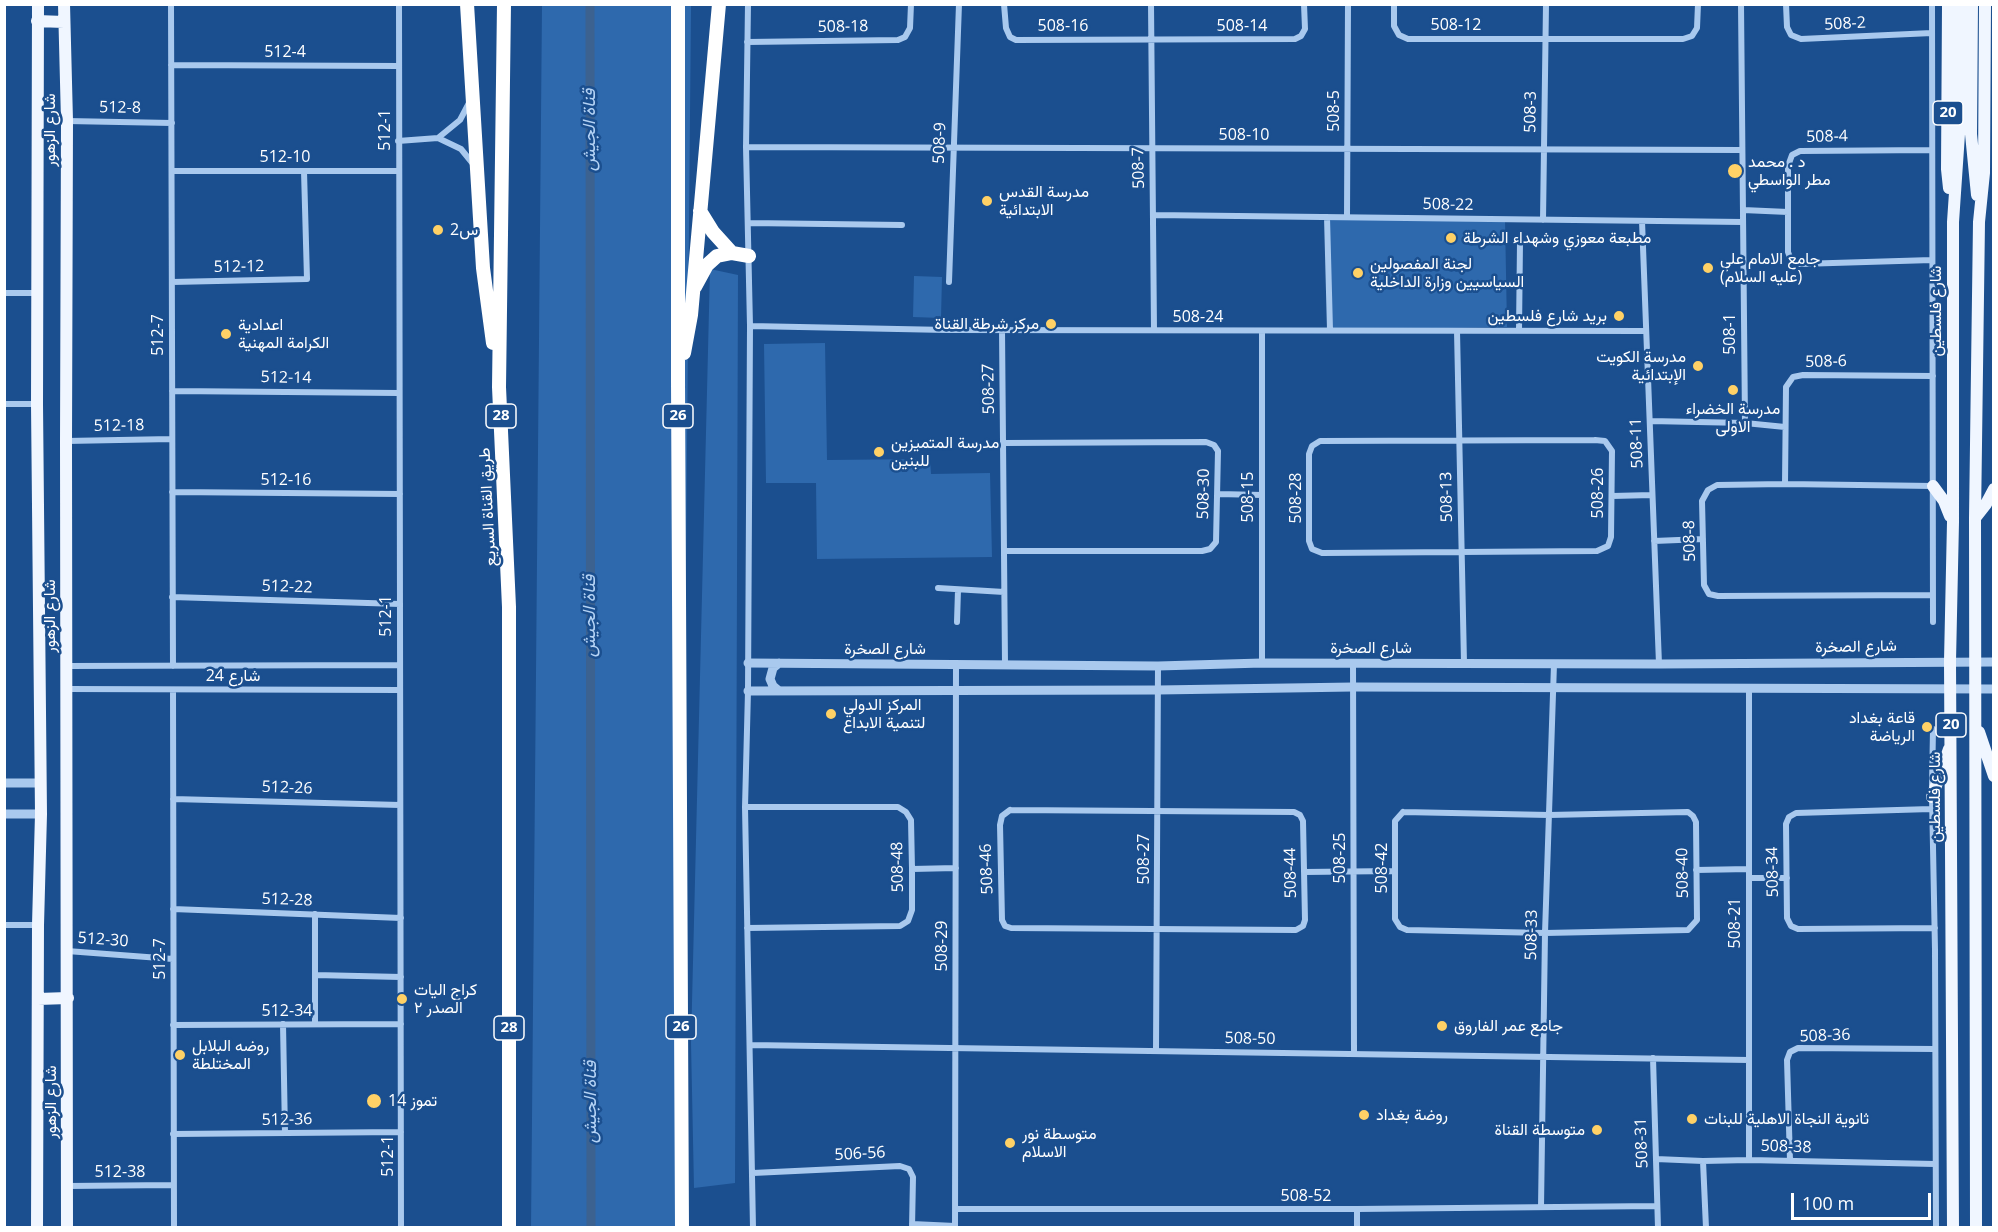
<!DOCTYPE html>
<html>
<head>
<meta charset="utf-8">
<style>
  body { margin:0 }
  #map { position:relative; width:1998px; height:1232px; overflow:hidden; background:#1b4f8f; font-family:"Open Sans",sans-serif }
  canvas { display:block }
  .frame { position:absolute; inset:0; border:6px solid #fff; pointer-events:none }
  .scale { position:absolute; left:1791px; top:1193px; width:140px; height:27px; box-sizing:border-box; border:3px solid #fff; border-top:0; padding-left:8px; font-size:18px; line-height:21px; white-space:nowrap; color:#fff; -webkit-text-stroke:4px #1b4f8f; paint-order:stroke }
</style>
</head>
<body>
<div id="map">
<canvas width="1998" height="1232"></canvas>
<div class="frame"></div>
<div class="scale">100 m</div>
</div>
<script>
const g = document.querySelector('canvas').getContext('2d');
g.lineJoin = 'round';
function paint(path, color) { g.fillStyle = color; g.fill(path, 'evenodd'); }
const poly = rows => new Path2D(rows.map(r => 'M' + r).join(''));
function strokePath(path, color, width, dash) { g.strokeStyle = color; g.lineWidth = width; g.lineCap = dash ? 'butt' : 'round'; g.setLineDash(dash || []); g.stroke(path); }
function drawText(font, color, halo, rows, align = 'center') {
  g.font = font + ' "Open Sans",Vazirmatn,sans-serif'; g.lineWidth = 5; g.setLineDash([]); g.textBaseline = 'middle'; g.strokeStyle = halo; g.fillStyle = color; for (const [text, x, y, turn = 0] of rows) {
    g.save(); g.translate(x, y); g.rotate((+turn || 0) * Math.PI / 180); g.textAlign = isNaN(turn) ? turn : align; if (halo) g.strokeText(text, 0, 0); g.fillText(text, 0, 0); g.restore();
  }
}
paint(poly([
  [542,5,691,5,680,1227,531,1228],
  [1327,217,1505,219,1507,327,1330,330],
  [710,269,738,275,735,1183,694,1188,691,1043],
  [914,276,942,277,941,318,913,317],
  [825,343,827,460,930,459,931,474,990,473,992,557,817,559,816,483,766,483,764,344]
]), '#2e69ad');
strokePath(poly([
  [590,4,591,1228]
]), '#3c6290', 9);
strokePath(poly([
  [171,4,173,666],
  [399,4,401,1228],
  [748,4,746,147,750,326,748,691,745,807,753,1228],
  [1004,4,1006,28,1010,37,1016,40,1295,39,1301,36,1305,29,1304,4],
  [1151,4,1154,330],
  [1394,4,1394,26,1399,35,1408,39,1683,39,1692,36,1697,28,1698,4],
  [1786,4,1787,27,1791,35,1801,39,1932,33],
  [1932,4,1933,622],
  [747,42,898,40,905,37,910,28,911,4],
  [171,65,399,66],
  [67,121,172,123],
  [438,138,460,120,469,103],
  [398,141,438,138,461,149,474,165],
  [746,147,1742,150],
  [1932,150,1800,151,1792,155,1788,166,1788,252,1791,260,1800,264,1932,260],
  [172,171,399,171],
  [1743,210,1788,212],
  [1153,215,1743,222],
  [1327,217,1330,330],
  [1347,217,1348,4],
  [1543,220,1546,4],
  [1642,221,1659,664],
  [749,223,902,225],
  [172,282,307,279,304,171],
  [949,282,959,4],
  [4,293,37,293],
  [750,326,947,330,1646,331],
  [1002,330,1005,664],
  [1457,331,1464,663],
  [1519,331,1520,242],
  [172,391,399,393],
  [4,404,37,404],
  [1650,421,1745,423,1741,4],
  [1745,423,1785,427],
  [1595,440,1605,441,1612,451,1611,537,1608,546,1597,551,1322,553,1312,549,1309,541,1309,454,1312,446,1320,441,1595,440],
  [66,441,172,439],
  [1003,443,1206,442,1214,445,1218,451,1216,542,1210,549,1202,551,1004,551],
  [1785,484,1786,387,1793,377,1803,375,1933,376],
  [1933,486,1785,484,1717,485,1708,490,1702,501,1704,585,1709,594,1718,596,1933,595],
  [172,492,400,494],
  [1218,494,1262,495],
  [1612,496,1652,495],
  [1654,541,1703,539],
  [938,588,1004,592],
  [172,597,400,604],
  [957,622,958,590],
  [1262,663,1262,331],
  [1353,663,1354,1054],
  [67,666,400,665],
  [1749,687,1749,1160],
  [67,689,400,690],
  [173,690,174,1228],
  [1932,786,1933,729],
  [1932,796,1935,950,1936,1228],
  [173,799,400,805],
  [745,807,898,807,906,812,911,820,912,869,912,910,908,921,900,926,747,928],
  [1931,809,1796,813,1789,817,1786,824,1787,918,1791,926,1798,929,1935,928],
  [1010,810,1294,812,1300,815,1303,821,1305,920,1303,926,1296,930,1011,928,1005,926,1002,920,1000,825,1002,816,1010,810],
  [1403,812,1549,815,1688,812,1693,816,1696,822,1697,920,1688,930,1545,933,1407,930,1400,927,1395,919,1395,821,1403,812],
  [912,869,956,868],
  [1696,870,1749,869],
  [1304,872,1395,871],
  [1749,878,1787,878],
  [173,909,401,918],
  [315,914,315,1024],
  [4,925,38,925],
  [67,951,173,959],
  [315,975,401,977],
  [283,1024,285,1133],
  [173,1025,401,1024],
  [750,1045,1749,1060],
  [1156,1051,1158,666],
  [1653,1058,1658,1228],
  [173,1134,401,1132],
  [1656,1159,1703,1161],
  [1790,1161,1787,1060,1790,1052,1798,1048,1935,1049],
  [753,1173,900,1166,909,1169,913,1177,912,1228],
  [67,1186,173,1185],
  [1541,1207,1545,933,1554,664],
  [955,1209,1357,1209,1657,1206],
  [912,1224,955,1226],
  [955,1228,956,664],
  [1357,1228,1357,1209],
  [1706,1228,1703,1161,1749,1160,1935,1164]
]), '#a9c9ee', 6);
strokePath(poly([
  [748,663,1158,666,1262,663,1659,664,1994,662],
  [779,663,773,668,770,679,773,686,779,691],
  [748,691,1158,690,1353,687,1994,689],
  [4,783,40,783],
  [4,814,41,814]
]), '#a9c9ee', 9);
strokePath(poly([
  [64,4,67,121,66,441,67,1228],
  [1948,4,1947,169,1949,188],
  [1972,4,1971,134,1977,195],
  [37,21,64,22],
  [1933,486,1944,501,1950,516],
  [1975,518,1986,504,1994,489],
  [1979,732,1994,776],
  [1932,797,1949,749],
  [38,999,68,998],
  [37,1228,38,925,41,814,37,404,38,4],
  [1953,1228,1950,661,1953,522,1953,222,1959,134,1960,4],
  [1976,1228,1975,518,1979,222,1984,173,1985,4]
]), '#f0f6ff', 12);
strokePath(poly([
  [467,4,483,268,493,343],
  [504,4,499,387,509,607,509,1228],
  [678,4,678,381,682,1228],
  [700,211,713,232,732,253],
  [695,287,707,265,717,256,732,253,749,256],
  [684,353,691,315,719,4]
]), '#fff', 14);
for (const [x, y, r, color] of [
  [1735,171,8,"#ffd166"],
  [987,201,6,"#ffd166"],
  [438,230,6,"#ffd166"],
  [1451,238,6,"#ffd166"],
  [1708,268,6,"#ffd166"],
  [1358,273,6,"#ffd166"],
  [1619,316,6,"#ffd166"],
  [1051,324,6,"#ffd166"],
  [226,334,6,"#ffd166"],
  [1698,366,6,"#ffd166"],
  [1733,390,6,"#ffd166"],
  [879,452,6,"#ffd166"],
  [831,714,6,"#ffd166"],
  [1927,727,6,"#ffd166"],
  [402,999,6,"#ffd166"],
  [1442,1026,6,"#ffd166"],
  [180,1055,6,"#ffd166"],
  [374,1101,8,"#ffd166"],
  [1364,1115,6,"#ffd166"],
  [1692,1119,6,"#ffd166"],
  [1597,1130,6,"#ffd166"],
  [1010,1143,6,"#ffd166"]
]) { const dot = new Path2D(); dot.arc(x, y, r, 0, 2 * Math.PI); g.fillStyle = color; g.fill(dot); strokePath(dot, '#1b4f8f', 2); }
for (const [x, y, w] of [
  [1948,113,30],
  [501,416,30],
  [678,416,30],
  [1951,725,30],
  [681,1027,30],
  [509,1028,30]
]) { const box = new Path2D(); box.roundRect(x - w / 2, y - 12, w, 24, 4.5); g.fillStyle = '#1b4f8f'; g.fill(box); strokePath(box, '#fff', 1.5); }
drawText('bold 15px', '#fff', null, [
  ["20",1948,113],
  ["28",501,416],
  ["26",678,416],
  ["20",1951,725],
  ["26",681,1027],
  ["28",509,1028]
]);
drawText('16px', '#fff', '#1b4f8f', [
  ["508-2",1845,24,-3],
  ["508-12",1456,25],
  ["508-16",1063,26],
  ["508-14",1242,26],
  ["508-18",843,27,-1],
  ["512-4",285,52],
  ["512-8",120,108,1],
  ["508-5",1334,111,-90],
  ["508-3",1531,112,-89],
  ["شارع الزهور",50,130,-90],
  ["512-1",385,130,-90],
  ["508-10",1244,135],
  ["508-4",1827,137,-1],
  ["508-9",940,143,-88],
  ["512-10",285,157],
  ["508-7",1139,168,-91],
  ["508-22",1448,205,1],
  ["512-12",239,267,-1],
  ["شارع فلسطين",1936,311,-90],
  ["508-24",1198,317],
  ["508-1",1730,334,-90],
  ["512-7",158,335,-90],
  ["508-6",1826,362,-1],
  ["512-14",286,378,1],
  ["508-27",989,389,-91],
  ["512-18",119,426,-1],
  ["508-11",1637,443,-92],
  ["512-16",286,480],
  ["508-26",1598,493,-90],
  ["508-30",1204,494,-89],
  ["508-15",1248,497,-90],
  ["508-13",1447,497,-91],
  ["508-28",1296,498,-90],
  ["طريق القناة السريع",488,507,-93],
  ["508-8",1690,541,-91],
  ["512-22",287,587,2],
  ["شارع الزهور",50,616,-90],
  ["512-1",386,616,-90],
  ["شارع الصخرة",1856,647,-1],
  ["شارع الصخرة",1371,648],
  ["شارع الصخرة",885,649],
  ["شارع 24",233,676],
  ["512-26",287,788,2],
  ["شارع فلسطين",1935,797,-90],
  ["508-25",1340,858,-90],
  ["508-27",1144,859,-90],
  ["508-48",898,867,-91],
  ["508-42",1382,868,-90],
  ["508-46",987,869,-92],
  ["508-34",1773,872,-91],
  ["508-44",1291,873,-91],
  ["508-40",1683,873,-91],
  ["512-28",287,900,2],
  ["508-21",1735,923,-90],
  ["508-33",1532,935,-89],
  ["512-30",103,940,4],
  ["508-29",942,946,-90],
  ["512-7",160,959,-90],
  ["512-34",287,1011],
  ["508-36",1825,1036,-2],
  ["508-50",1250,1039,1],
  ["شارع الزهور",51,1102,-90],
  ["512-36",287,1120,-1],
  ["508-31",1642,1143,-92],
  ["508-38",1786,1147,2],
  ["506-56",860,1154,-3],
  ["512-1",388,1156,-90],
  ["512-38",120,1172],
  ["508-52",1306,1196]
]);
drawText('16px', '#fff', '#1b4f8f', [
  ["د . محمد",1748,162],
  ["مطر الواسطي",1748,180],
  ["مدرسة القدس",999,192],
  ["الابتدائية",999,210],
  ["س2",450,230],
  ["مطبعة معوزي وشهداء الشرطة",1463,238],
  ["جامع الامام علي",1720,259],
  ["(عليه السلام)",1720,277],
  ["لجنة المفصولين",1370,264],
  ["السياسيين وزارة الداخلية",1370,282],
  ["بريد شارع فلسطين",1607,316,"right"],
  ["مركز شرطة القناة",1039,324,"right"],
  ["اعدادية",238,325],
  ["الكرامة المهنية",238,343],
  ["مدرسة الكويت",1686,357,"right"],
  ["الإبتدائية",1686,375,"right"],
  ["مدرسة الخضراء",1733,409,"center"],
  ["الاولى",1733,427,"center"],
  ["مدرسة المتميزين",891,443],
  ["للبنين",891,461],
  ["المركز الدولي",843,705],
  ["لتنمية الابداع",843,723],
  ["قاعة بغداد",1915,718,"right"],
  ["الرياضة",1915,736,"right"],
  ["كراج اليات",414,990],
  ["الصدر ٢",414,1008],
  ["جامع عمر الفاروق",1454,1026],
  ["روضه البلابل",192,1046],
  ["المختلطة",192,1064],
  ["14 تموز",388,1101],
  ["روضة بغداد",1376,1115],
  ["ثانوية النجاة الاهلية للبنات",1704,1119],
  ["متوسطة القناة",1585,1130,"right"],
  ["متوسطة نور",1022,1134],
  ["الاسلام",1022,1152]
], 'left');
drawText('italic 18px', '#b5d3f5', '#1b4f8f', [
  ["قناة الجيش",590,130,-90],
  ["قناة الجيش",590,616,-90],
  ["قناة الجيش",591,1102,-90]
]);
</script>
</body>
</html>
